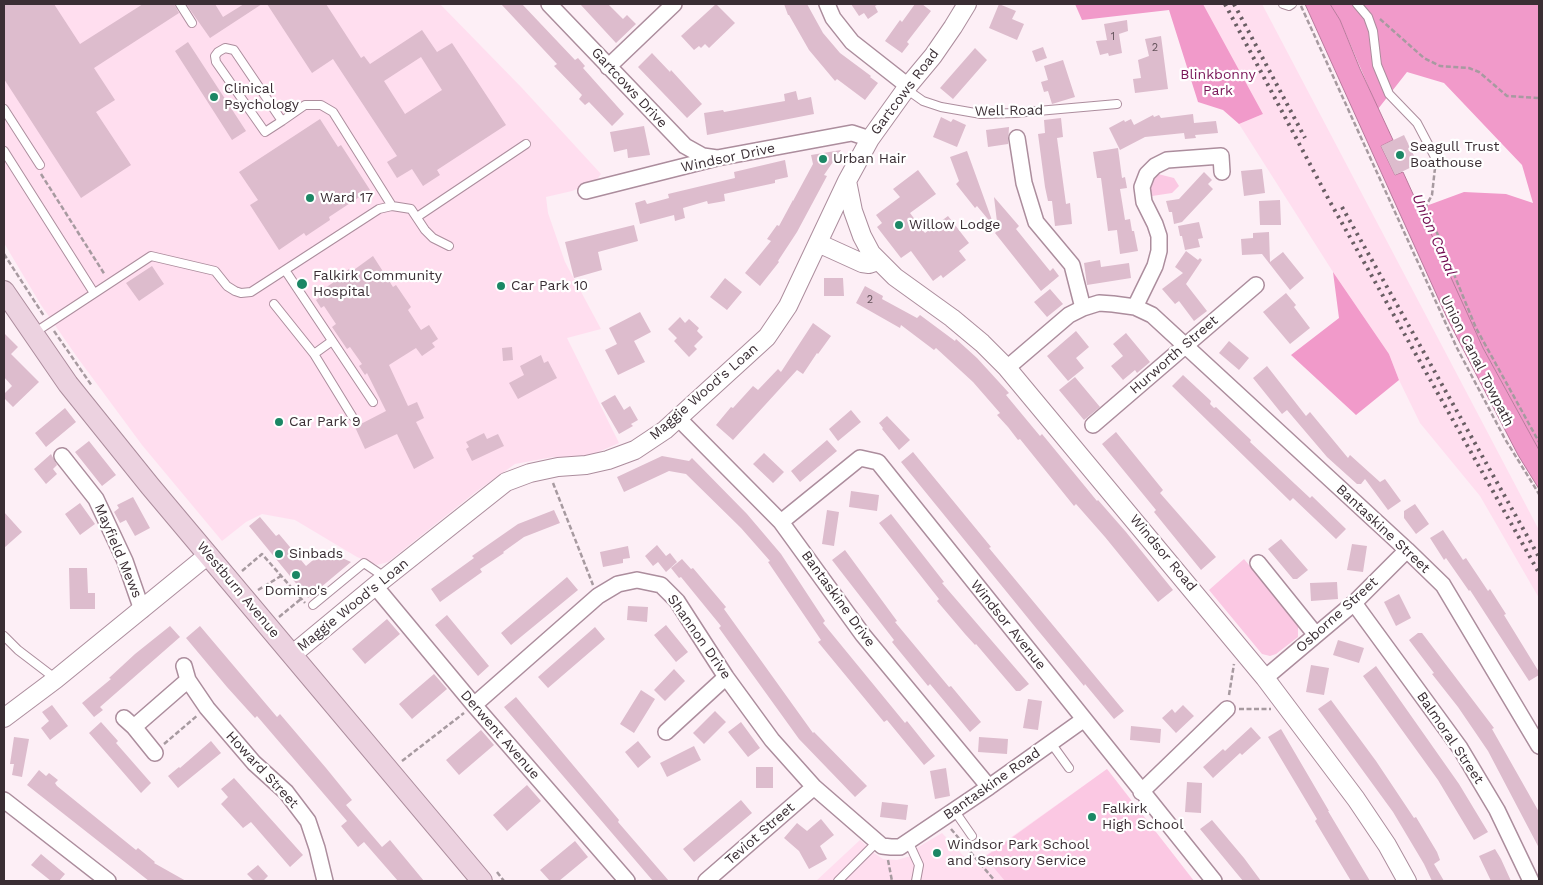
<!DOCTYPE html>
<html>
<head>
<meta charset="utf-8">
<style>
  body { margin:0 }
  #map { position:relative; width:1543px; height:885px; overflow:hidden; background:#fdeff6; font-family:"Work Sans",sans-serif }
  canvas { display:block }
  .frame { position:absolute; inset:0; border:5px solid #3a2e34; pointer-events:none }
</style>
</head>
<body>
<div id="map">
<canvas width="1543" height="885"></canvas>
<div class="frame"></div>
</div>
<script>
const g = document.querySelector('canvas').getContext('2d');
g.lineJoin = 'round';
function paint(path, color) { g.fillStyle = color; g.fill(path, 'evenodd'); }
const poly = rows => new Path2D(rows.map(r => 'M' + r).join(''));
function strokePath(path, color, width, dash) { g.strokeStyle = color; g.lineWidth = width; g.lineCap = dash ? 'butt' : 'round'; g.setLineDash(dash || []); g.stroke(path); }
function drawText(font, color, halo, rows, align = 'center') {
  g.font = font + ' "Work Sans",sans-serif'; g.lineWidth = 4.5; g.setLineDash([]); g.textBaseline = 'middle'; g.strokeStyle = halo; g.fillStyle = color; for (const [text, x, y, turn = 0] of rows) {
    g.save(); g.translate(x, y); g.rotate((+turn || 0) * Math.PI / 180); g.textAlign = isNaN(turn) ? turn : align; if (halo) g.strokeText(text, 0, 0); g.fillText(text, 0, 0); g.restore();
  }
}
paint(poly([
  [4,4,440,4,522,88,601,174,595,182,572,191,546,197,548,213,565,262,601,329,567,338,619,443,580,460,553,457,515,464,477,491,388,562,377,565,357,557,295,520,262,514,246,522,222,541,142,445,77,357,41,305,4,243],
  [1203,4,1262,4,1539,530,1539,598,1480,496,1420,423,1399,380,1389,354,1333,272,1239,124,1263,114],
  [1107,769,1194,881,816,881,860,840,874,853,883,859,897,860,907,857,911,857,915,849,942,833,972,865]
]), '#ffdeef');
paint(poly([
  [1158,174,1174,178,1179,186,1172,193,1152,196,1150,190,1155,177],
  [1244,559,1295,620,1298,626,1298,637,1276,654,1270,656,1262,654,1209,590],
  [1107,769,1194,881,1005,881,985,857]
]), '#fbc8e3');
paint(poly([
  [1075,4,1203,4,1263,114,1239,124,1223,110,1198,102,1169,10,1082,20],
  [1330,4,1539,4,1539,450,1483,348,1422,216,1426,206,1464,192,1506,194,1533,203,1522,165,1444,83,1407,72,1378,109,1340,20],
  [1333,272,1389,354,1399,380,1356,415,1291,355,1339,318]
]), '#f19aca');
const water = poly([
  [1305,4,1330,4,1340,20,1360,69,1393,140,1381,146,1395,175,1403,172,1483,348,1539,450,1539,489,1518,455,1448,320,1305,4]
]);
paint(water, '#f099c9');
strokePath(water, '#b9799c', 1);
paint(poly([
  [4,4,54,4,80,44,143,4,174,4,179,13,94,68,115,100,96,112,131,165,81,198,4,79],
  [186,4,215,4,223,17,244,4,262,4,210,38],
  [267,4,326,4,361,58,364,56,370,64,422,30,437,52,452,43,506,125,437,170,440,175,423,186,412,169,397,178,387,162,397,156,333,59,312,73],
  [421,57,442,90,405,114,384,81],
  [501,4,522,4,575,60,578,58,585,66,583,68,624,114,612,126,589,102,585,105,579,99,582,95,554,66,557,64],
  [580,4,608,4,623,19,627,15,636,24,616,43],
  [716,4,735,23,709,48,705,44,701,48,699,46,694,50,681,36],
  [784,4,807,4,823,33,840,53,871,76,870,77,878,83,865,100,837,79,835,81,809,50,789,15,788,15],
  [851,4,879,4,875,6,878,12,868,19,864,13,859,16],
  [915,4,922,4,931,11,907,42,909,44,902,53,885,41,900,20,902,22],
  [999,4,1016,11,1012,19,1024,24,1017,40,989,28],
  [1127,20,1128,31,1119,34,1122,53,1109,56,1108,53,1100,55,1096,41,1107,40,1104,24],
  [1161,36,1168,89,1135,93,1133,79,1141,78,1138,60,1149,56,1145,39],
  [188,42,246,131,232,140,175,51],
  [1043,47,1047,58,1036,62,1032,51],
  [975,48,987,60,953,99,940,88],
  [652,53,670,72,671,70,702,104,687,118,638,67],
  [1063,60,1075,97,1052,104,1048,91,1044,92,1041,82,1048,80,1044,66],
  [796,91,798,100,811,97,814,114,707,135,704,113,723,110,724,112,785,101,784,94],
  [1193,114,1194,123,1216,121,1218,133,1195,135,1196,138,1185,139,1184,133,1145,137,1120,150,1109,128,1124,120,1125,122,1131,119,1134,125,1153,115,1154,117,1159,115,1161,118],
  [941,117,951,122,953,119,966,125,957,147,933,137],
  [1061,118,1063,137,1057,138,1066,204,1070,203,1072,224,1055,226,1052,201,1048,201,1045,187,1038,134,1045,133,1044,120],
  [320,119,338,147,341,145,370,190,329,217,330,220,306,236,304,233,279,250,250,205,258,200,239,172],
  [644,126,650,155,628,158,627,149,614,152,610,132],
  [1009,127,1008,144,988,147,986,130],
  [1404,135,1418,164,1395,175,1381,146],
  [1118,148,1122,178,1125,177,1127,188,1120,189,1125,220,1130,219,1132,231,1134,231,1138,251,1120,254,1117,230,1108,231,1101,178,1097,178,1093,152],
  [841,150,824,175,827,176,797,232,778,261,779,262,760,286,745,273,771,241,767,239,777,225,779,226,793,200,793,201,813,164,811,155],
  [967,151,993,223,992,224,977,206,975,208,956,184,959,181,950,157],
  [785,160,788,177,775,180,775,183,724,194,725,201,708,204,707,201,683,208,685,218,675,221,674,215,640,224,635,203,645,200,647,204,669,198,668,194,735,178,734,172],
  [1262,169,1265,193,1244,196,1241,171],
  [918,170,936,194,910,213,925,233,948,216,969,243,959,251,966,260,943,278,941,275,933,281,911,251,901,258,877,227,882,223,876,215,900,197,893,189],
  [1204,172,1212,180,1208,184,1213,189,1182,222,1174,224,1172,212,1169,212,1166,201,1179,199],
  [994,197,1019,226,1016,229,1050,271,1053,268,1059,276,1041,291,995,233,997,231,992,224,997,222],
  [1280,200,1281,225,1260,225,1259,201],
  [1199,222,1203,238,1198,239,1200,247,1185,250,1182,236,1180,236,1178,226],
  [634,225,638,241,598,252,602,270,574,278,565,242],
  [1269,232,1270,262,1283,252,1304,278,1290,290,1262,254,1242,255,1241,239,1253,238,1253,233],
  [1186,251,1198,260,1200,258,1202,260,1186,284,1207,311,1194,321,1179,301,1175,304,1162,289,1183,273,1175,267],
  [373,256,393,287,396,285,411,307,408,310,421,330,429,325,438,339,432,343,435,347,422,356,416,348,389,365,408,406,417,402,424,418,416,422,434,458,414,469,397,434,365,449,355,427,386,411,367,373,365,375,359,366,362,364,350,347,347,349,332,327,336,324,324,306,321,308,316,300,319,298,316,294,337,280,336,279,349,269,351,272],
  [1100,260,1101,267,1129,263,1131,278,1087,285,1084,263],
  [152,266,164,284,139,301,126,283],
  [725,278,742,292,727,310,710,297],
  [824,278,843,278,844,296,824,296],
  [865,286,883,296,882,299,917,318,920,315,955,341,956,339,977,358,1009,393,1006,395,1040,436,1042,434,1097,501,1098,500,1126,532,1173,590,1158,602,1105,537,1076,504,1074,506,1020,439,1018,440,1008,427,997,415,1000,413,973,382,936,348,934,350,901,325,900,328,856,303],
  [1050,289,1063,304,1047,317,1034,302],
  [1286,293,1296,305,1294,307,1310,328,1290,344,1263,312],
  [640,312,651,332,634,341,645,362,618,375,605,350,617,344,609,328],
  [680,317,685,323,689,319,699,328,697,331,703,337,694,346,697,349,689,357,674,341,677,338,668,329],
  [813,323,831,336,818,354,817,353,803,374,797,370,733,440,716,425,731,407,733,408,753,386,758,390,778,369,781,372],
  [1076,331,1089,347,1076,358,1084,368,1068,381,1047,356],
  [4,333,18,347,11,354,39,382,13,407,4,398,4,394,12,386,4,377],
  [1126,333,1150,362,1137,373,1135,370,1123,380,1111,366,1123,356,1113,344],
  [1229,341,1249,358,1239,370,1219,353],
  [512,347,513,360,503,361,502,348],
  [541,355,544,363,548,361,557,378,518,399,509,383,524,375,520,366],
  [1267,366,1306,416,1310,412,1348,458,1350,455,1380,482,1385,479,1401,501,1388,510,1365,479,1361,484,1357,484,1327,457,1287,410,1282,414,1253,378],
  [1183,375,1211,401,1210,404,1214,408,1216,407,1251,440,1250,442,1310,498,1312,496,1346,529,1336,539,1293,498,1290,501,1172,386],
  [1075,377,1100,407,1084,420,1059,390],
  [615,395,624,410,630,406,638,420,631,424,633,426,619,434,601,403],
  [65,408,76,422,46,447,35,433],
  [851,410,861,422,838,441,829,429],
  [887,416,910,440,899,450,882,429,883,428,879,423],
  [1116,432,1163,490,1160,493,1216,557,1201,570,1154,512,1156,510,1102,444],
  [484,433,487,439,498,434,504,446,472,461,466,449,469,447,466,442],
  [827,440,837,451,800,482,791,471],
  [89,441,116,475,102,486,75,452],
  [913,452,991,547,989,548,1124,711,1114,719,1085,684,1084,686,1036,628,901,462],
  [764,453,784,472,773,483,753,464],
  [51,454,57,465,53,469,57,474,46,484,34,469],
  [662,456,689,461,692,458,747,514,781,554,825,621,823,623,905,723,907,721,935,756,924,765,887,720,884,722,818,642,821,640,768,562,770,561,741,528,686,474,669,471,624,492,617,477],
  [851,491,879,495,877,511,849,507],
  [133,497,150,528,135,536,126,520,120,523,114,512,119,508,117,505],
  [80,503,95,524,80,535,65,514],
  [1415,504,1429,524,1416,534,1404,518,1404,511],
  [554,510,560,523,524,537,503,552,504,553,480,569,482,572,440,602,431,589,474,558,472,556,518,524],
  [827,510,839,512,834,546,822,544],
  [4,512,22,532,4,548],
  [891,514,944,582,942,583,1029,684,1020,691,1016,691,976,644,975,645,965,634,937,601,939,599,879,523],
  [260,517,276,536,279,534,306,566,325,550,351,562,308,598,249,526],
  [1443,530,1463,560,1466,558,1488,591,1490,589,1506,614,1504,615,1539,672,1539,675,1529,681,1470,590,1469,591,1446,558,1444,560,1430,538],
  [1281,539,1308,570,1297,579,1293,579,1268,549],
  [1352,544,1367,546,1363,572,1347,570],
  [657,545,666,556,670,553,677,562,666,572,658,562,653,566,645,556],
  [628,546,630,558,623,559,623,563,603,567,600,552],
  [845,550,897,621,895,622,949,687,951,686,981,722,970,732,930,684,928,686,892,642,894,640,832,560],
  [682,559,691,569,693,568,726,607,724,609,813,733,814,732,867,786,855,797,799,739,719,628,721,626,681,577,679,578,671,568],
  [69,568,87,568,88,593,95,593,95,609,70,609],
  [567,577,578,590,511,645,501,633],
  [1337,582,1338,599,1311,601,1310,583],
  [1399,594,1411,618,1396,626,1384,602],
  [628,606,648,607,647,622,627,620],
  [447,615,489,666,478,676,435,625],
  [387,619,400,634,365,664,352,649],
  [666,625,688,652,676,662,654,635],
  [170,626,180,637,100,707,103,710,94,717,82,703,111,679,109,678,135,654],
  [200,626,277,717,280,714,326,768,352,800,346,805,382,847,390,840,424,881,398,881,364,842,358,847,341,826,347,821,257,716,255,718,227,687,186,638],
  [595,627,605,639,548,688,538,677],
  [1418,633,1422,633,1494,728,1492,729,1539,812,1539,848,1488,751,1458,707,1432,674,1434,673,1409,640],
  [1338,640,1364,648,1359,663,1333,655],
  [1311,665,1329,668,1324,695,1306,692],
  [1376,666,1459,784,1488,832,1474,840,1438,780,1363,676],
  [674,669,685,681,665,701,654,690],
  [434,674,447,689,412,719,399,704],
  [641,690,655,699,634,733,620,724],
  [516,697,619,820,618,822,669,881,653,881,504,707],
  [1028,699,1042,701,1038,730,1023,728],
  [1331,700,1376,761,1414,818,1416,817,1437,852,1440,860,1434,864,1444,881,1432,881,1424,864,1393,812,1318,709],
  [52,705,68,726,50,740,41,728,49,721,42,712],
  [1183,705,1194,716,1176,733,1162,718,1172,709,1175,713],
  [715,711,726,722,704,744,693,733],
  [101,722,118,741,116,743,151,783,141,793,89,733],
  [741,722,760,748,748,757,728,732],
  [1131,726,1161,729,1160,743,1130,740],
  [1251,727,1261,738,1242,755,1240,753,1213,778,1203,767,1223,749,1225,751],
  [1281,729,1329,811,1328,811,1370,881,1351,881,1315,821,1317,819,1268,737],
  [481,730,494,745,459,775,446,760],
  [14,737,29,739,22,777,12,775,14,764,10,764],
  [979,737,1008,739,1007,754,978,752],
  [211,741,221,753,178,788,168,776,179,767,180,768],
  [638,741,651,757,638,768,625,752],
  [694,746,701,760,667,777,660,763],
  [756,767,773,767,773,788,756,788],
  [946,768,950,796,935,799,930,771],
  [39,770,46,776,49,773,58,780,55,783,57,786,136,850,138,848,155,862,154,863,186,881,149,881,27,785],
  [234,778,303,855,290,867,251,822,243,828,221,804,228,797,221,789],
  [1187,782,1202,783,1201,813,1185,812],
  [527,785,541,801,507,831,493,815],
  [741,800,752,813,694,862,683,849],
  [882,802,908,805,906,820,880,817],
  [821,819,834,835,820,846,827,859,809,869,799,851,784,838,797,823,807,831],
  [1212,820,1244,858,1261,881,1243,881,1200,829],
  [575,841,588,857,559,881,550,881,540,870],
  [1495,849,1501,859,1511,881,1491,881,1479,856],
  [41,854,65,874,59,881,51,881,31,865],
  [258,865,268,876,263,881,254,881,247,874]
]), '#ddbccd');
const service = poly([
  [180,4,192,23],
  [1283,4,1289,6,1292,4],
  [1357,4,1368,17,1373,31,1377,65,1389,94,1417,123,1436,159],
  [906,89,923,101,941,107,981,114,1015,113,1117,104],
  [4,109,40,165],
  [282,121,234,50,225,48,218,52,215,56,216,62,265,132,282,121,305,105,321,105,333,112,392,206],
  [4,151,94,293],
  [417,217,526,144],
  [285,270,373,402],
  [274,304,314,354,352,416],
  [34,333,151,256,215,271,227,286,235,291,241,293,251,292,379,209,392,206,411,209,425,230,433,238,449,246],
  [314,354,332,341],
  [313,605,364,563,386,578],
  [4,636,18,650,56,679],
  [1051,743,1069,768],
  [954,810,972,836],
  [908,841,919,865,916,881],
  [838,881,877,842]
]);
const minor = poly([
  [549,4,685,146,703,156,717,158],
  [827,4,833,18,852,42,908,86],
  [608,67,674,4],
  [1017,138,1024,183,1036,222,1072,265,1083,308],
  [586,191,717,158,852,133,870,139],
  [1135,307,1155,266,1159,251,1159,236,1155,224,1144,202,1142,187,1147,174,1155,166,1167,160,1221,156,1222,172],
  [1007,368,1069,315,1083,308,1099,303,1113,304,1135,307,1152,315,1407,550,1443,585,1539,746],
  [678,418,781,522,863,635,989,787],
  [1093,425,1256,285],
  [62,456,96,499,125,561,142,610],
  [781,522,860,458,878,462,1214,881],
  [1258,563,1316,635],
  [375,586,474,705,627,881],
  [1354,603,1460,748,1497,810,1531,881],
  [184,666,188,680,207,708,254,763,286,792,308,821,317,848,325,881],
  [1265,678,1354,603,1407,550],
  [474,705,598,596,618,584,637,580,661,585,677,601,726,677,772,740,814,787,882,846,891,847,900,847,989,787,1083,720],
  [124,718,134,727,155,753],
  [134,727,188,680],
  [666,732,726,677],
  [1141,792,1227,709],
  [4,800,108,881],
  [706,881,814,787]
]);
const tertiary = poly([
  [847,181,853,211,862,236,871,253,895,277,952,318,982,343,1007,368,1265,678,1356,799,1387,845,1407,881],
  [818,243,862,263,869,264,878,261],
  [293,654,375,586,506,482,530,473,558,467,586,465,608,460,635,450,665,430,767,337,788,306,847,181,870,139,908,86,933,56,953,27,967,4],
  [4,718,56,679,208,555]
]);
const secondary = poly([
  [4,291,68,384,150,486,482,881]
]);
strokePath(service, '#ac8d9d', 10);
strokePath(minor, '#ac8d9d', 18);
strokePath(tertiary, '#ac8d9d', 20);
strokePath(secondary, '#ac8d9d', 22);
strokePath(poly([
  [1301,6,1457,348,1505,439,1539,494],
  [1380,19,1424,58,1440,66,1469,68,1479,72,1507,96,1539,98],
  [1435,168,1432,195,1426,206,1476,328,1539,442],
  [41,174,105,275],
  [4,254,44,316],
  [54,331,92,386],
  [553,483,593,585],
  [242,571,262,554,305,603],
  [258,590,281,576],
  [279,617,301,599],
  [1229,695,1234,664],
  [1239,709,1271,709],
  [164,744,198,715],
  [402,761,464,713],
  [951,829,995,881],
  [888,860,892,881],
  [497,872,504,881]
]), '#a79aa0', 2.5, [5, 2.5]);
strokePath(service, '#fff', 8);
strokePath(minor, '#fff', 15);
strokePath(tertiary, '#fff', 18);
strokePath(secondary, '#ecd2e0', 20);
strokePath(poly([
  [1225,4,1329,200,1539,573],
  [1234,4,1305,138],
  [1342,207,1539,557]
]), '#695d63', 4, [2.5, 5]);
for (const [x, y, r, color] of [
  [214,97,5,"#1b8765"],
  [1400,155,5,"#1b8765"],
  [823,159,5,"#1b8765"],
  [310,198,5,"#1b8765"],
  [899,225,5,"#1b8765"],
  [302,284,6,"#1b8765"],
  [501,286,5,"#1b8765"],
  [279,422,5,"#1b8765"],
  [279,554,5,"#1b8765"],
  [296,575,5,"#1b8765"],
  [1092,817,5,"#1b8765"],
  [937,853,5,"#1b8765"]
]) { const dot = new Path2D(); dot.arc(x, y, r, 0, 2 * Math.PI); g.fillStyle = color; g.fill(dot); strokePath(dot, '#fff', 2); }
drawText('11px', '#63525a', null, [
  ["1",1113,37],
  ["2",1155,48],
  ["2",870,300]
]);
drawText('14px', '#791557', '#fff', [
  ["Blinkbonny",1218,75],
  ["Park",1218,91]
]);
drawText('14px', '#3a2e34', '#fff', [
  ["Gartcows Drive",629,88,47],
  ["Gartcows Road",905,92,-53],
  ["Well Road",1009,111,-1],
  ["Windsor Drive",728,158,-12],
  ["Hurworth Street",1174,355,-41],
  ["Union Canal Towpath",1477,361,63],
  ["Maggie Wood's Loan",704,392,-41],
  ["Bantaskine Street",1383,529,43],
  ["Mayfield Mews",118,551,67],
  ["Windsor Road",1163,553,50],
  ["Westburn Avenue",238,590,50],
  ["Bantaskine Drive",838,599,54],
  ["Maggie Wood's Loan",353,605,-39],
  ["Osborne Street",1337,615,-42],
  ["Windsor Avenue",1008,625,51],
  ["Shannon Drive",699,637,55],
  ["Derwent Avenue",500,735,49],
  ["Balmoral Street",1450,738,56],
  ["Howard Street",262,770,47],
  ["Bantaskine Road",992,784,-35],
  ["Teviot Street",760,834,-41]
]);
drawText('14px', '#3a2e34', '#fff', [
  ["Clinical",224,89],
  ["Psychology",224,105],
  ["Seagull Trust",1410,147],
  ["Boathouse",1410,163],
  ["Urban Hair",833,159],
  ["Ward 17",320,198],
  ["Willow Lodge",909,225],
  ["Falkirk Community",313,276],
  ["Hospital",313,292],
  ["Car Park 10",511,286],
  ["Car Park 9",289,422],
  ["Sinbads",289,554],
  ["Domino's",296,591,"center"],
  ["Falkirk",1102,809],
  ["High School",1102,825],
  ["Windsor Park School",947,845],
  ["and Sensory Service",947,861]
], 'left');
drawText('italic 15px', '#720b51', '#fff', [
  ["Union Canal",1434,235,66]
]);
</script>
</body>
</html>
